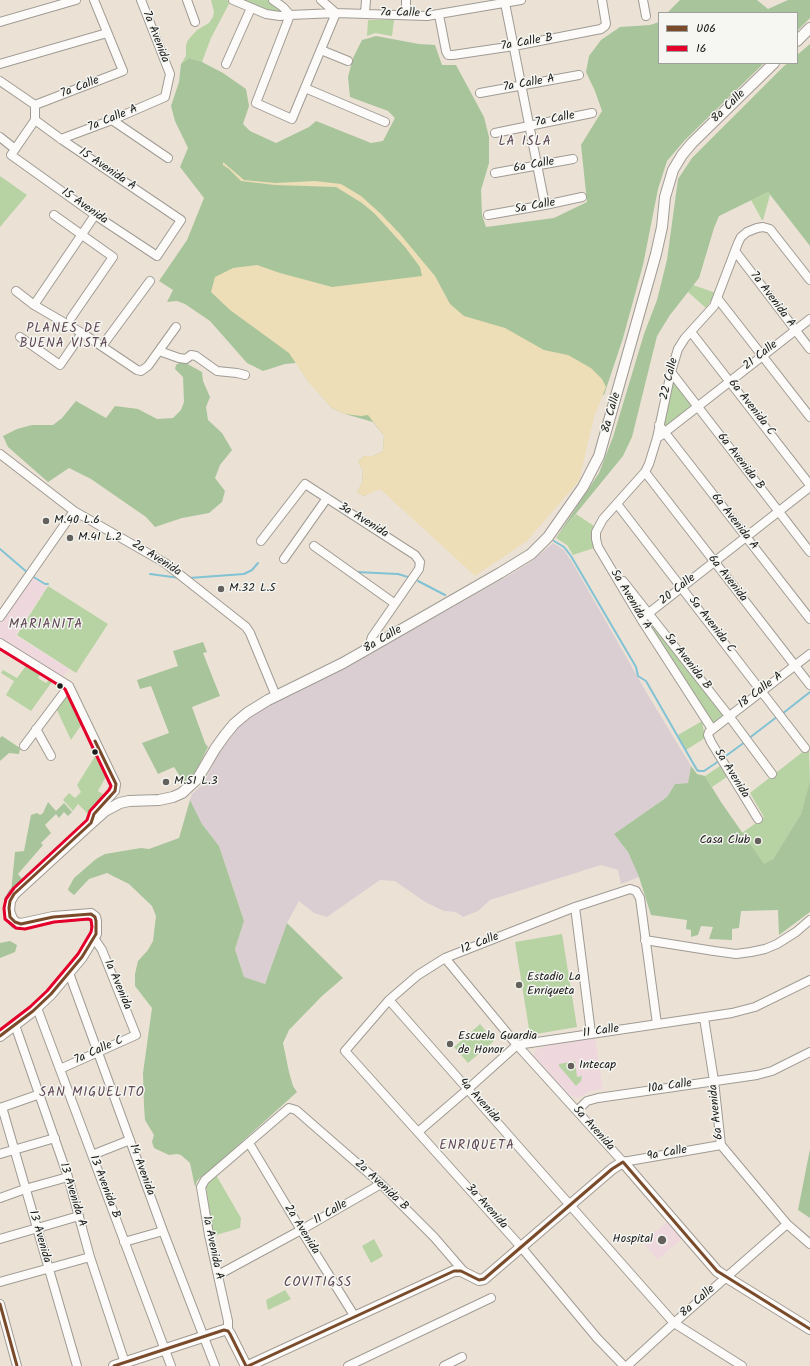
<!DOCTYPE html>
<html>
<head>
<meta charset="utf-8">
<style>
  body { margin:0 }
  #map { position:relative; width:810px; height:1366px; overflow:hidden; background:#ebe2d5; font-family:Kalam,sans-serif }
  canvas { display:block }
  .legend { position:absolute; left:658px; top:12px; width:140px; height:52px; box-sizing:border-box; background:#f6f6f2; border:1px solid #9f9f9c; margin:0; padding:5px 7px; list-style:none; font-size:12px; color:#1c1c1c }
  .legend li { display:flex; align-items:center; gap:8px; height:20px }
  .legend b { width:20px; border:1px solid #9f9f9c }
</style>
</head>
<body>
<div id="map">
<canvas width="810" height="1366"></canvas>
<ul class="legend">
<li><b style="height:5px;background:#7a4b2a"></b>U06</li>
<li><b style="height:5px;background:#e4002b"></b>16</li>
</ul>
</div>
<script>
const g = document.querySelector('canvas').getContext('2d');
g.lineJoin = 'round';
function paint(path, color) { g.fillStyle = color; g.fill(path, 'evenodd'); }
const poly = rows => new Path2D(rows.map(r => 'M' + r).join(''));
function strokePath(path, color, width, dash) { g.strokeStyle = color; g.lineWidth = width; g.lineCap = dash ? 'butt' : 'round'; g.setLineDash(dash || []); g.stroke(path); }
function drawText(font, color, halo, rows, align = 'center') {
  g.font = font + ' Kalam,sans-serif'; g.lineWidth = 3; g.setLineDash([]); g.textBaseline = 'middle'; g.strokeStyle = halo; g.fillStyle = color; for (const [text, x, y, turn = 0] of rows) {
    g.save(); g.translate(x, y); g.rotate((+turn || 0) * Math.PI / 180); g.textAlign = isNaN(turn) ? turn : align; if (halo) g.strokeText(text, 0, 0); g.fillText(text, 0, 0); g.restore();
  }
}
paint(poly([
  [33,578,47,587,15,635,69,669,61,680,0,641,0,624],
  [595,1038,603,1089,591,1091,578,1098,569,1095,535,1057,534,1053,537,1049,550,1045],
  [669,1220,683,1238,657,1260,643,1242]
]), '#eed8de');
paint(poly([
  [553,543,564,550,572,562,648,695,691,766,688,783,675,784,667,797,614,834,628,852,639,877,621,884,618,870,601,865,490,900,478,911,463,917,456,912,444,911,425,902,395,881,380,880,327,917,314,913,299,901,287,923,265,984,244,977,235,949,244,921,219,846,202,824,190,800,192,794,204,783,217,756,238,728,259,711,296,691,340,671,513,573,533,560]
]), '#dbced3');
paint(poly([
  [211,0,227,0,230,2,211,38,202,62,189,58,181,64,186,56,186,45,188,40,197,30,209,23,213,17,214,12],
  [233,0,273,0,285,16],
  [368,20,394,20,392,36,375,33,367,36],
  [0,176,27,195,0,227],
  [768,192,770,195,763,220,762,220,751,200],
  [693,285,716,293,706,308,688,292],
  [671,372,697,407,665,432,659,425],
  [576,514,594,526,592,537,594,548,573,555,567,545,556,538],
  [48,586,108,624,76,673,17,635],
  [648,613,729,716,712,729,641,619],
  [28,663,42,672,38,678,46,683,51,677,54,679,31,711,6,695,14,681,1,673,3,670,17,678],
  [68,689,84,721,71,740,55,706],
  [702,721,705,738,686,750,678,735],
  [809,747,810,782,801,814,773,859,764,865,742,833,764,817,750,793],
  [97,753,108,773,98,791,104,795,88,814,78,804,73,811,63,800,69,793,75,798,81,792,77,785],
  [720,766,727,777,712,787,705,776],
  [562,934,577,1027,530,1035,515,942],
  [480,1024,494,1041,468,1063,454,1047],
  [575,1061,577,1077,582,1076,581,1081,576,1086,559,1066,559,1064],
  [216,1175,241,1218,240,1228,213,1236,206,1186],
  [374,1239,383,1256,371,1263,362,1246],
  [285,1290,291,1299,268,1310,266,1300]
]), '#b7d3a4');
paint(poly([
  [680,0,757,0,768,9,788,0,810,0,810,18,797,31,797,13,667,13],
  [659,22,659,63,764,63,685,140,667,161,658,189,643,265,623,338,604,395,555,387,364,496,357,492,362,483,363,471,358,461,364,456,373,456,383,451,384,436,373,422,345,414,332,408,307,380,296,363,285,364,263,371,247,363,210,321,185,304,177,301,167,302,173,290,159,281,187,240,204,198,180,167,188,148,175,121,171,106,179,82,181,64,189,58,202,62,223,73,246,89,249,106,243,124,250,131,276,143,309,127,316,121,371,143,383,141,395,118,388,111,350,97,348,77,353,58,362,40,376,36,419,44,435,45,442,65,456,65,484,117,489,137,489,163,481,190,482,215,486,227,554,218,587,202,581,145,602,111,595,91,586,72,589,56,601,40,620,27,650,25],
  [810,44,810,246,768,192,719,216,714,228,699,278,670,315,657,336,632,437,623,456,556,538,599,473,613,437,644,334,657,300,667,260,678,179,692,158,784,66,788,63,797,63,797,55],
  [182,361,202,372,203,381,210,397,206,407,208,420,222,433,232,450,220,465,215,478,225,491,222,502,209,513,182,518,155,527,146,517,91,479,69,468,48,482,8,447,3,436,17,429,32,425,53,425,62,418,76,401,106,418,115,406,138,409,157,419,173,418,181,410,184,402,183,377,175,369,176,365],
  [203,642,207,652,203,653,220,696,192,707,205,743,208,747,196,771,185,784,174,767,158,774,142,743,169,733,151,686,140,689,137,680,178,666,173,651],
  [2,736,20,748,19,754,9,753,0,761,0,738],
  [691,766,697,774,705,776,721,802,764,864,773,859,801,814,810,781,810,912,779,935,778,910,741,911,739,928,732,929,732,940,709,939,713,927,701,926,698,935,691,937,691,930,686,929,687,920,651,915,639,877,628,852,614,834,667,797,675,784,688,783],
  [190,800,202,824,219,846,244,921,235,949,244,977,265,984,287,923,343,978,322,996,289,1030,283,1043,289,1072,293,1086,297,1092,205,1175,200,1178,197,1181,195,1187,190,1163,181,1155,177,1154,169,1155,154,1148,152,1142,154,1135,145,1120,144,1106,143,1073,152,1008,135,986,135,974,138,961,148,950,153,941,156,916,152,906,129,884,107,873,89,879,74,895,69,891,68,889,74,878,96,859,105,854,141,848,149,849,179,838],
  [48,802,56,811,64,803,72,812,68,816,64,812,59,818,56,814,45,825,51,833,41,843,43,845,18,874,23,880,11,892,15,852,24,851,31,815,37,813,40,815,43,813],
  [10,941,17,945,15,952,0,958,0,943],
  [810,1149,810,1218,798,1210]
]), '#a8c49b');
paint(poly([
  [223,162,244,180,275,183,315,181,341,184,361,196,381,214,400,234,435,276,450,304,464,316,505,328,544,350,568,355,591,368,602,379,606,387,594,417,579,481,527,541,475,576,380,489,364,496,357,492,362,483,363,471,358,461,364,456,373,456,383,451,384,436,368,415,361,416,345,414,332,408,309,383,289,353,230,310,211,292,215,277,233,268,257,265,280,273,332,287,422,276,420,267,405,247,374,213,362,203,336,187,275,185,241,181,229,169,223,165]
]), '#eddeb7');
strokePath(poly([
  [554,541,564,547,571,556,636,667,638,676,646,681,697,770,699,771,704,771,719,761],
  [0,549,28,573],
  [356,572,398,574,408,577],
  [150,574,180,578],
  [32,576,45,584,48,584],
  [189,578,244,574,252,570,258,563],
  [418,581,445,595],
  [782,714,810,692],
  [748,739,778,716],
  [723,758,745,742]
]), '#81c2d4', 2);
const minor = poly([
  [187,0,195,22],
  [233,0,266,14,280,16,290,15,336,13,427,16,521,0],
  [273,0,283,7,290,15],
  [643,0,646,16],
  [505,3,545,205],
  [365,13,366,0],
  [290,15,256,103,292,119,336,13,321,0],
  [406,15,406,0],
  [439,15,446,51,448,55,453,55,514,46,601,29,605,26,606,24,602,0],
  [0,22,76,0],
  [321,50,348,61],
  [0,64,107,33],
  [226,64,251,8],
  [0,81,35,105],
  [305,88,385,122],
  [480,93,579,75],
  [35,105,123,71,94,0],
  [35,120,61,139,181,220,157,256,95,215,11,155,35,120,35,105],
  [112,120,168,158],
  [495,133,592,113],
  [0,137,15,149],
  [61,139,112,120,165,97,170,74,141,0],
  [495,173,573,159],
  [54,215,113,257,71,318],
  [488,215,545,205,582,197],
  [735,251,810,349],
  [16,291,34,305,82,333,137,370,141,371,148,366,176,327],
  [718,299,810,417],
  [34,305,95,215],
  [691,332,810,485],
  [20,337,60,365,82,333],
  [102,346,150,281],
  [159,351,179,358,186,359,191,355,196,356,217,371,237,373,245,375],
  [671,372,810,552],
  [659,425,810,619],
  [660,436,810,319],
  [0,454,74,511,165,563,246,627,250,633,276,696],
  [645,472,810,685],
  [617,504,805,748],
  [261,541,305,484,415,555,420,562,419,569,372,637,371,640,372,646],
  [314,546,394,603],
  [284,559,327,498],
  [623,581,729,716,772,774],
  [645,616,810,487],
  [0,617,74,511],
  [0,643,69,686,116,784,115,791,94,814,91,823],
  [36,729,51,756],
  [712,729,641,619,598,547,596,539,596,532,603,519,645,472,649,464,657,438,671,372,678,349,685,338,714,306,738,243,741,237,747,232,757,228,763,227,770,229,810,280],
  [24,746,69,686],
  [758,819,711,742,708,735,709,732,810,654],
  [575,907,591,1033],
  [645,940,714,951,736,954,751,952,765,949,777,944,796,932,810,920],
  [445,958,517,1045,623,1162,721,1145],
  [69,973,163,1231,215,1366],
  [389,1000,674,1323,742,1366],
  [37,1008,171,1366],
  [704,1018,714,1081,721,1145,787,1224,810,1244],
  [15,1025,68,1177,90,1257,126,1366],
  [60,1069,136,1035,102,950,94,938],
  [2,1107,77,1366],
  [0,1108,40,1094],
  [577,1111,587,1101,598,1098,757,1075,772,1071,810,1052],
  [418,1132,468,1089,517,1045,732,1013,755,1007,810,980],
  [249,1143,301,1230,355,1317],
  [0,1154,55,1138],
  [92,1155,130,1140],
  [0,1198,25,1189,68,1177],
  [0,1239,79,1216],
  [124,1242,163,1231],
  [218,1275,301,1230,381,1184],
  [0,1282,90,1257],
  [0,1304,17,1366],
  [228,1331,228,1321,209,1235,201,1187,205,1180,289,1108,296,1110,381,1184,434,1237,466,1274],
  [348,1366,491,1298],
  [444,1366,462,1357],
  [624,1366,597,1338,522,1248,345,1051,389,1000,418,975,445,958,575,907,630,889,636,891,640,898,657,1024],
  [627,1366,674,1323,787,1224]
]);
const major = poly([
  [797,41,810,28],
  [0,1036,33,1011,51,994,82,957,96,934,96,921,95,917,91,914,53,917,21,924,16,923,12,919,9,911,10,901,14,894,87,827,105,811,120,803,129,801,159,800,173,797,182,793,198,778,215,749,225,735,234,724,247,713,268,700,343,663,500,573,531,554,548,537,583,487,599,456,656,254,662,227,665,197,673,170,682,155,692,143,774,63],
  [114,1366,224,1330,228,1331,230,1334,246,1366],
  [248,1366,454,1271,461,1271,479,1280,484,1279,612,1169,623,1162,717,1271,726,1277,810,1329]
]);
strokePath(minor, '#a09b94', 10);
strokePath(major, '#a09b94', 12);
strokePath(minor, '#fcfbf9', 8);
strokePath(major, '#fcfbf9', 10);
strokePath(poly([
  [0,1036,33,1011,51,994,82,957,96,934,96,921,95,917,91,914,53,917,21,924,15,922,10,917,9,908,10,901,14,894,91,823,94,814,115,791,116,784,95,741],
  [0,1304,17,1366],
  [114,1366,224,1330,228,1331,230,1334,246,1366],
  [248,1366,454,1271,461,1271,479,1280,484,1279,612,1169,623,1162,717,1271,810,1329]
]), '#7a4b2a', 3);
strokePath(poly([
  [0,649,65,689,111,786,109,790,90,811,87,820,14,888,6,899,4,908,5,919,16,928,25,929,54,922,88,919,91,920,92,927,91,932,78,954,47,991,30,1007,0,1030]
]), '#e4002b', 3);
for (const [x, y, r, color] of [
  [46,521,4,"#64615d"],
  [70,538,4,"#64615d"],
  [221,589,4,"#64615d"],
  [60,686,3.5,"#1c1c1c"],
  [95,752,3.5,"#1c1c1c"],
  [166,782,4,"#64615d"],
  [758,841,4,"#64615d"],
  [519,985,4,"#64615d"],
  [450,1044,4,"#64615d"],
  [571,1066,4,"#64615d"],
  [662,1240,5,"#64615d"]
]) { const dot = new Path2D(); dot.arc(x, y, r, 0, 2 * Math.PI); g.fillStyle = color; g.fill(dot); strokePath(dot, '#f6f6f2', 1.5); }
drawText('12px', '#1c1c1c', '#f6f6f2', [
  ["7a Calle C",406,14,1],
  ["7a Avenida",155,37,69],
  ["7a Calle B",527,43,-10],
  ["7a Calle A",529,84,-10],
  ["7a Calle",80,88,-21],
  ["8a Calle",729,107,-44],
  ["7a Calle A",113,119,-22],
  ["7a Calle",555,120,-11],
  ["6a Calle",534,166,-10],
  ["15 Avenida A",107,170,34],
  ["15 Avenida",84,207,35],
  ["5a Calle",535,207,-10],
  ["7a Avenida A",772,300,53],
  ["21 Calle",761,356,-38],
  ["22 Calle",670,379,-76],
  ["6a Avenida C",751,408,52],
  ["8a Calle",612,413,-74],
  ["6a Avenida B",740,462,52],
  ["3a Avenida",363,521,32],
  ["6a Avenida A",734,522,52],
  ["2a Avenida",156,559,33],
  ["6a Avenida",727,579,52],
  ["20 Calle",678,590,-38],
  ["5a Avenida A",630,600,59],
  ["5a Avenida C",711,625,52],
  ["8a Calle",383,640,-30],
  ["5a Avenida B",687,662,52],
  ["18 Calle A",761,691,-37],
  ["5a Avenida",731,774,58],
  ["12 Calle",480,944,-21],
  ["1a Avenida",117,985,67],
  ["11 Calle",601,1032,-8],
  ["7a Calle C",99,1051,-24],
  ["10a Calle",670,1087,-8],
  ["4a Avenida",479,1101,48],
  ["6a Avenida",717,1112,-96],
  ["5a Avenida",593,1129,48],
  ["9a Calle",667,1154,-10],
  ["14 Avenida",141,1170,70],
  ["2a Avenida B",381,1186,43],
  ["13 Avenida B",104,1187,69],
  ["13 Avenida A",72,1195,73],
  ["3a Avenida",486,1207,48],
  ["11 Calle",331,1213,-30],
  ["2a Avenida",301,1230,58],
  ["13 Avenida",39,1237,74],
  ["1a Avenida A",212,1248,78],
  ["8a Calle",698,1302,-41]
]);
drawText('12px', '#1c1c1c', '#f6f6f2', [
  ["M.40 L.6",54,521],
  ["M.41 L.2",78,538],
  ["M.32 L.5",229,589],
  ["M.51 L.3",174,782],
  ["Casa Club",750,841,"right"],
  ["Estadio La",527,978],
  ["Enriqueta",527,992],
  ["Escuela Guardia",458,1037],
  ["de Honor",458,1051],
  ["Intecap",579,1066],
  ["Hospital",653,1240,"right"]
], 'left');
g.letterSpacing = '1px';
drawText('13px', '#5e4753', '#f6f6f2', [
  ["LA ISLA",525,143],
  ["PLANES DE",64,330],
  ["BUENA VISTA",64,345],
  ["MARIANITA",46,626],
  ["SAN MIGUELITO",92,1094],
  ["ENRIQUETA",477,1147],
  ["COVITIGSS",318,1284]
]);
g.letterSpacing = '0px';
</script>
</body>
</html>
